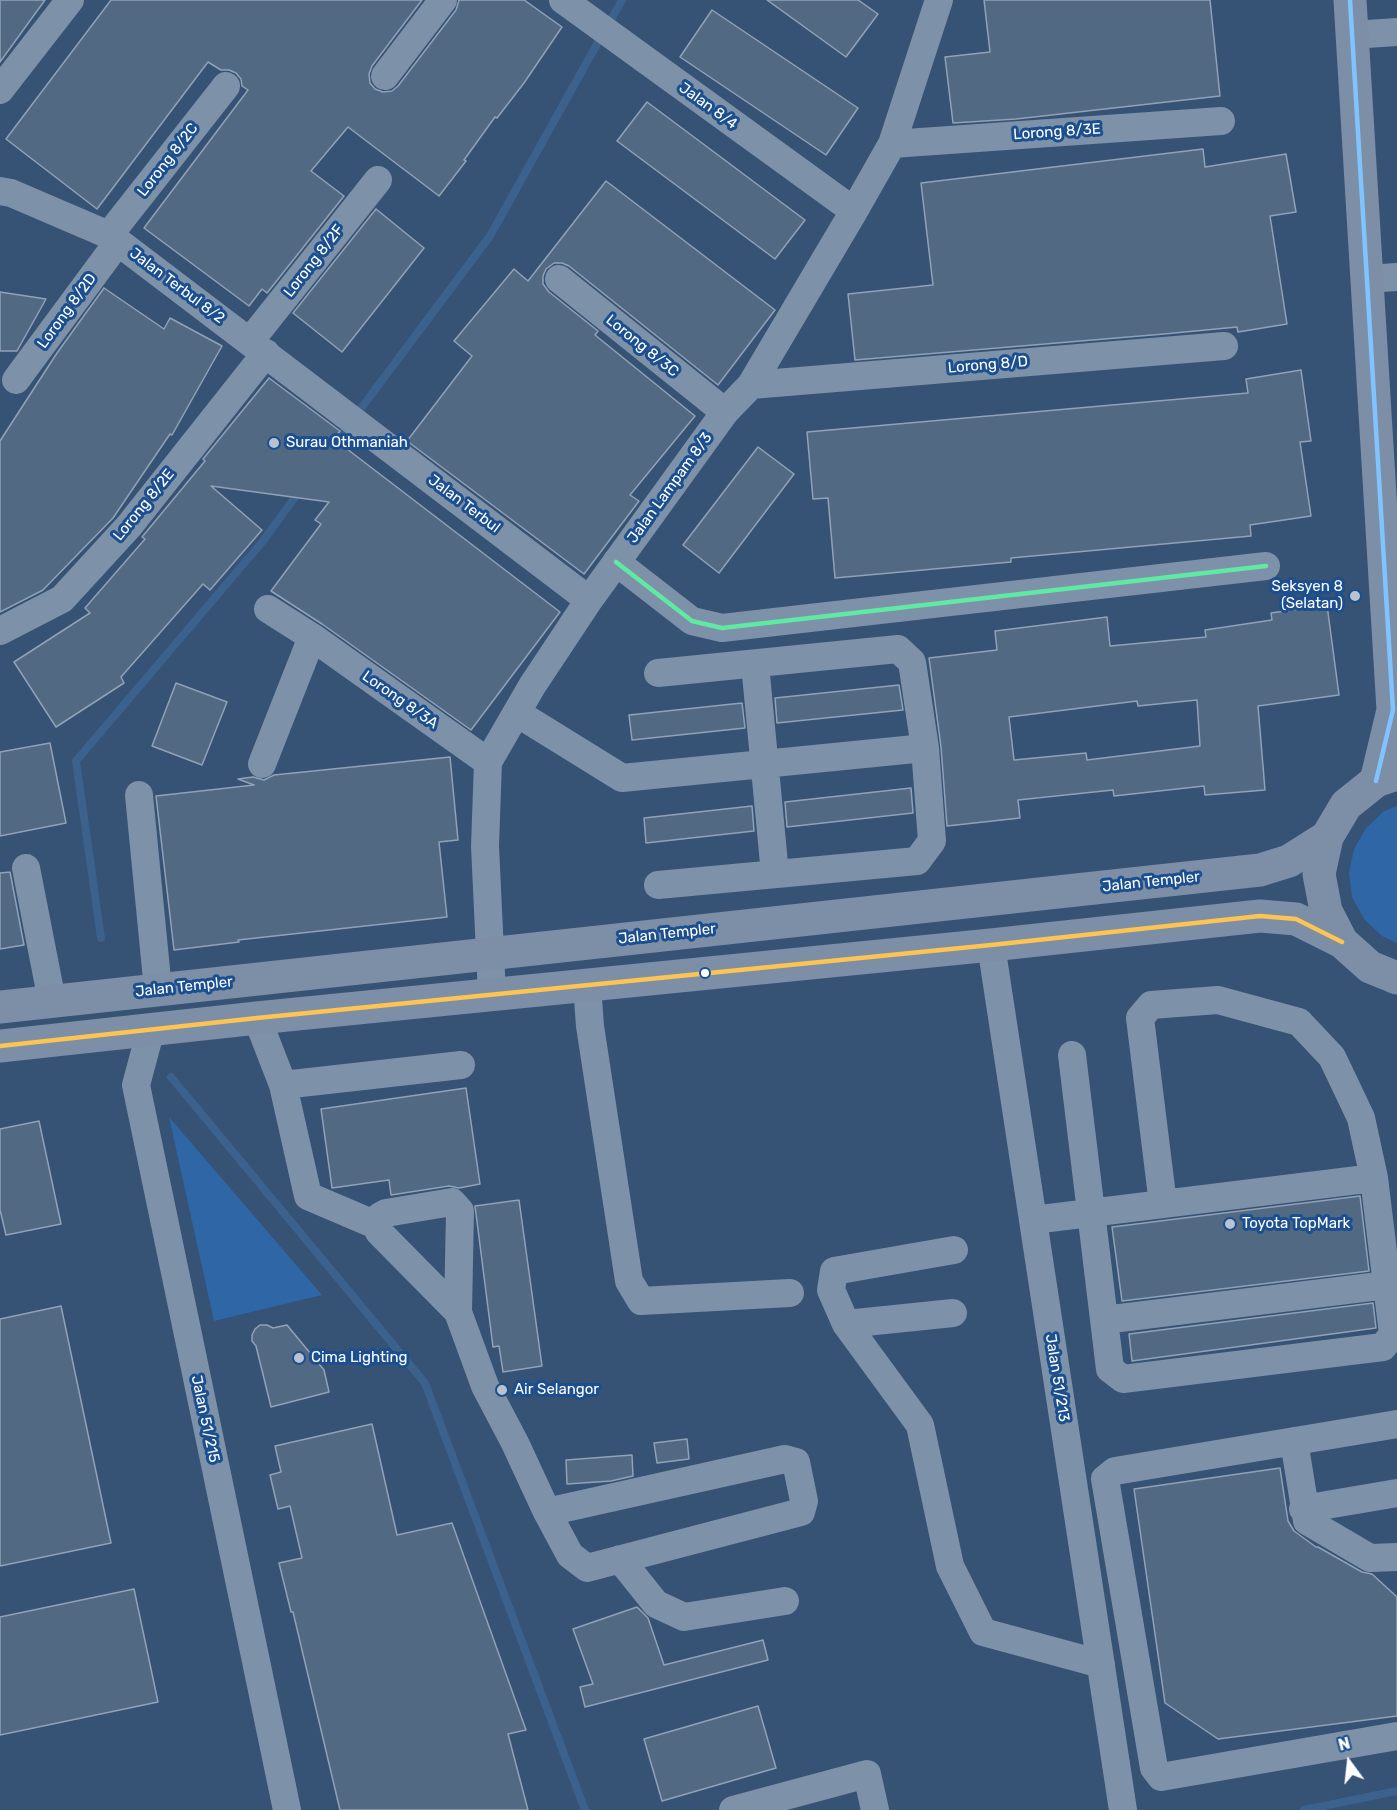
<!DOCTYPE html>
<html>
<head>
<meta charset="utf-8">
<style>
  body { margin:0 }
  #map { position:relative; width:1397px; height:1810px; overflow:hidden; background:#365274; font-family:Rubik,sans-serif }
  canvas { display:block }
  .north { position:absolute; left:1319px; top:1732px; width:60px; height:60px; -webkit-text-stroke:4px #1b4f8f; paint-order:stroke; rotate:345deg; font-size:16px; font-weight:700; line-height:24px; text-align:center; color:#fff }
  .north::after { content:''; display:block; margin:auto; width:21px; height:27px; background:#fff; clip-path:polygon(50% 0,100% 100%,50% 72%,0 100%) }
</style>
</head>
<body>
<div id="map">
<canvas width="1397" height="1810"></canvas>
<div class="north">N</div>
</div>
<script>
const g = document.querySelector('canvas').getContext('2d');
g.lineJoin = 'round';
function paint(path, color) { g.fillStyle = color; g.fill(path, 'evenodd'); }
const poly = rows => new Path2D(rows.map(r => 'M' + r).join(''));
function strokePath(path, color, width, dash) { g.strokeStyle = color; g.lineWidth = width; g.lineCap = dash ? 'butt' : 'round'; g.setLineDash(dash || []); g.stroke(path); }
function drawText(font, color, halo, rows, align = 'center') {
  g.font = font + ' Rubik,sans-serif'; g.lineWidth = 6; g.setLineDash([]); g.textBaseline = 'middle'; g.strokeStyle = halo; g.fillStyle = color; for (const [text, x, y, turn = 0] of rows) {
    g.save(); g.translate(x, y); g.rotate((+turn || 0) * Math.PI / 180); g.textAlign = isNaN(turn) ? turn : align; if (halo) g.strokeText(text, 0, 0); g.fillText(text, 0, 0); g.restore();
  }
}
paint(poly([
  [1397,806,1397,943,1382,936,1364,919,1352,897,1349,873,1354,849,1366,828,1384,811],
  [169,1117,322,1295,214,1321]
]), '#2f66a5');
strokePath(poly([
  [608,25,622,0],
  [356,415,490,236,602,35],
  [331,449,349,424],
  [101,938,76,761,263,541,301,489],
  [171,1077,425,1383,585,1810],
  [1304,1810,1397,1791]
]), '#3b618d', 8);
const building = poly([
  [0,0,45,0,0,62,0,0],
  [111,0,422,0,372,66,369,74,370,83,375,89,383,92,392,91,398,86,456,10,459,0,524,0,562,27,524,83,497,118,495,117,464,160,466,161,439,196,348,127,311,171,344,196,267,293,262,289,249,306,144,228,248,90,242,86,241,79,236,73,229,70,221,70,208,62,97,209,6,139,111,0],
  [767,0,858,0,878,14,846,57,767,0],
  [984,0,1210,0,1220,96,1016,119,953,123,945,57,990,52,984,0],
  [712,10,858,108,826,155,680,57,712,10],
  [647,102,805,220,775,259,617,141,647,102],
  [1203,149,1205,167,1286,154,1296,212,1270,216,1287,324,1238,332,1237,327,1164,334,855,360,848,294,933,285,921,183,1203,149],
  [606,181,775,310,718,385,569,266,562,263,554,263,546,269,543,276,543,284,549,292,598,331,595,335,695,416,630,495,639,501,584,574,407,441,472,356,454,341,514,269,528,281,606,181],
  [376,209,424,248,342,352,293,313,376,209],
  [104,288,164,329,170,318,222,346,172,435,170,434,113,518,43,590,0,612,0,441,57,353,104,288],
  [0,292,46,299,17,351,0,351,0,292],
  [1301,370,1311,441,1300,442,1311,516,1250,525,1251,536,1011,558,1011,562,835,578,828,498,813,499,807,432,1248,393,1246,379,1301,370],
  [269,378,340,431,334,439,560,612,471,730,322,624,271,591,321,524,315,520,329,502,211,486,262,530,210,590,203,584,121,677,124,683,56,727,14,662,90,613,85,608,145,539,142,537,205,461,203,459,269,378],
  [758,447,794,474,719,573,683,545,758,447],
  [1327,605,1339,695,1258,706,1265,790,1205,795,1204,786,1114,796,1113,790,1018,800,1020,818,947,826,941,747,929,658,997,650,995,631,1107,617,1110,646,1206,637,1205,630,1272,620,1271,613,1327,605],
  [1197,700,1200,746,1087,760,1086,753,1014,760,1009,717,1137,701,1138,706,1197,700],
  [176,683,227,702,202,765,152,746,176,683],
  [899,685,903,710,777,723,775,698,899,685],
  [742,703,745,728,632,740,629,715,742,703],
  [50,743,66,823,0,836,0,752,50,743],
  [450,757,458,840,439,842,447,917,238,940,239,942,174,950,156,796,254,785,238,779,253,777,264,780,274,775,450,757],
  [911,788,913,813,787,827,785,802,911,788],
  [752,806,754,831,646,843,644,818,752,806],
  [10,872,24,945,0,949,0,873,10,872],
  [466,1088,480,1184,459,1188,449,1186,391,1195,389,1180,332,1188,321,1109,466,1088],
  [39,1121,61,1224,6,1235,0,1210,0,1129,39,1121],
  [1360,1196,1369,1271,1122,1301,1112,1227,1360,1196],
  [519,1200,542,1366,503,1372,499,1346,493,1347,475,1206,519,1200],
  [1373,1303,1376,1328,1132,1361,1129,1334,1373,1303],
  [61,1306,111,1543,0,1566,0,1319,61,1306],
  [260,1325,267,1325,273,1328,287,1325,324,1370,329,1392,271,1407,256,1346,252,1341,252,1335,255,1329,260,1325],
  [372,1424,397,1535,452,1523,526,1730,508,1734,528,1810,340,1810,293,1612,291,1612,279,1563,302,1558,290,1506,278,1509,270,1475,281,1472,275,1446,372,1424],
  [687,1439,689,1459,657,1463,654,1443,687,1439],
  [632,1455,633,1476,611,1481,567,1484,566,1460,632,1455],
  [1280,1468,1288,1521,1294,1531,1316,1547,1318,1547,1362,1572,1372,1574,1397,1597,1397,1716,1218,1739,1165,1703,1134,1489,1280,1468],
  [134,1589,158,1702,0,1735,0,1617,134,1589],
  [637,1607,648,1618,664,1665,763,1640,768,1660,585,1707,580,1687,593,1684,573,1629,637,1607],
  [758,1706,776,1768,662,1801,644,1739,758,1706]
]);
paint(building, '#526984');
strokePath(building, '#92a2b6', 1.5);
strokePath(poly([
  [563,0,854,211],
  [1352,35,1397,32],
  [385,76,443,0],
  [0,90,70,0],
  [892,144,1221,121],
  [0,191,11,193,109,235,589,600],
  [109,235,226,86],
  [559,279,725,412],
  [1367,279,1397,277],
  [250,341,378,180],
  [16,380,118,242],
  [751,385,1224,346],
  [616,562,692,621,722,628,1266,566],
  [268,609,312,637,488,762],
  [0,631,62,599,129,526,266,353],
  [755,664,775,874],
  [517,713,622,778,925,748],
  [262,764,312,637],
  [139,795,158,990],
  [26,868,52,1001],
  [658,885,917,861,932,841,925,748,912,662,898,649,658,673],
  [991,945,1123,1810],
  [587,985,590,1026,629,1281,641,1301,790,1293],
  [492,995,485,846,488,762,532,686,589,600,725,412,751,385,854,211,892,144,939,0],
  [257,1018,283,1085,308,1196,376,1225],
  [151,1029,136,1085,287,1810],
  [1072,1055,1110,1369,1123,1379,1383,1347,1393,1334,1374,1178,1361,1118,1332,1057,1299,1022,1218,1000,1151,1005,1140,1018,1163,1204],
  [283,1085,461,1065],
  [1033,1220,1374,1178],
  [954,1250,834,1271,831,1290,846,1324,920,1425,950,1566,983,1632,1101,1664],
  [458,1312,379,1232,376,1225,379,1217,386,1213,452,1202,460,1211,458,1312,485,1386,515,1443,547,1512,570,1555,587,1568,801,1512,804,1501,796,1462,785,1459,547,1512],
  [1104,1320,1387,1285],
  [846,1324,953,1313],
  [1397,1424,1115,1471,1105,1479,1154,1768,1161,1777,1397,1736],
  [1294,1441,1307,1521,1370,1558,1397,1557],
  [1303,1509,1397,1493],
  [620,1559,656,1604,684,1617,785,1601],
  [733,1810,867,1774,875,1810]
]), '#7d92a8', 28);
strokePath(poly([
  [1350,0,1393,710,1376,781],
  [1396,774,1376,781,1346,805,1327,837,1319,874,1326,911,1342,942,1370,967,1397,978],
  [0,1007,1260,870,1289,861,1327,837],
  [0,1046,257,1018,991,945,1260,916,1296,919,1342,942]
]), '#7d8ea7', 33);
strokePath(poly([
  [1350,0,1393,710,1376,781]
]), '#80c4ff', 4.5);
strokePath(poly([
  [616,562,692,621,722,628,1266,566]
]), '#60e9a3', 4.5);
strokePath(poly([
  [0,1046,257,1018,991,945,1260,916,1296,919,1342,942]
]), '#fcc553', 4.5);
for (const [x, y, r, color] of [
  [274,443,6,"#b9c2ce"],
  [1355,596,6,"#b9c2ce"],
  [705,973,5,"#fff"],
  [1230,1224,6,"#b9c2ce"],
  [299,1358,6,"#b9c2ce"],
  [502,1390,6,"#b9c2ce"]
]) { const dot = new Path2D(); dot.arc(x, y, r, 0, 2 * Math.PI); g.fillStyle = color; g.fill(dot); strokePath(dot, '#1b4f8f', 2); }
drawText('15px', '#fff', '#1b4f8f', [
  ["Jalan 8/4",708,106,36],
  ["Lorong 8/3E",1057,132,-4],
  ["Lorong 8/2C",168,160,-52],
  ["Lorong 8/2F",314,261,-52],
  ["Jalan Terbul 8/2",177,286,37],
  ["Lorong 8/2D",67,311,-54],
  ["Lorong 8/3C",642,346,39],
  ["Lorong 8/D",988,365,-5],
  ["Jalan Lampam 8/3",670,488,-54],
  ["Jalan Terbul",464,504,37],
  ["Lorong 8/2E",144,505,-51],
  ["Lorong 8/3A",400,700,35],
  ["Jalan Templer",1151,882,-6],
  ["Jalan Templer",667,934,-6],
  ["Jalan Templer",184,987,-6],
  ["Jalan 51/213",1057,1378,81],
  ["Jalan 51/215",205,1419,78]
]);
drawText('15px', '#fff', '#1b4f8f', [
  ["Surau Othmaniah",286,443],
  ["Seksyen 8",1343,587,"right"],
  ["(Selatan)",1343,604,"right"],
  ["Toyota TopMark",1242,1224],
  ["Cima Lighting",311,1358],
  ["Air Selangor",514,1390]
], 'left');
</script>
</body>
</html>
